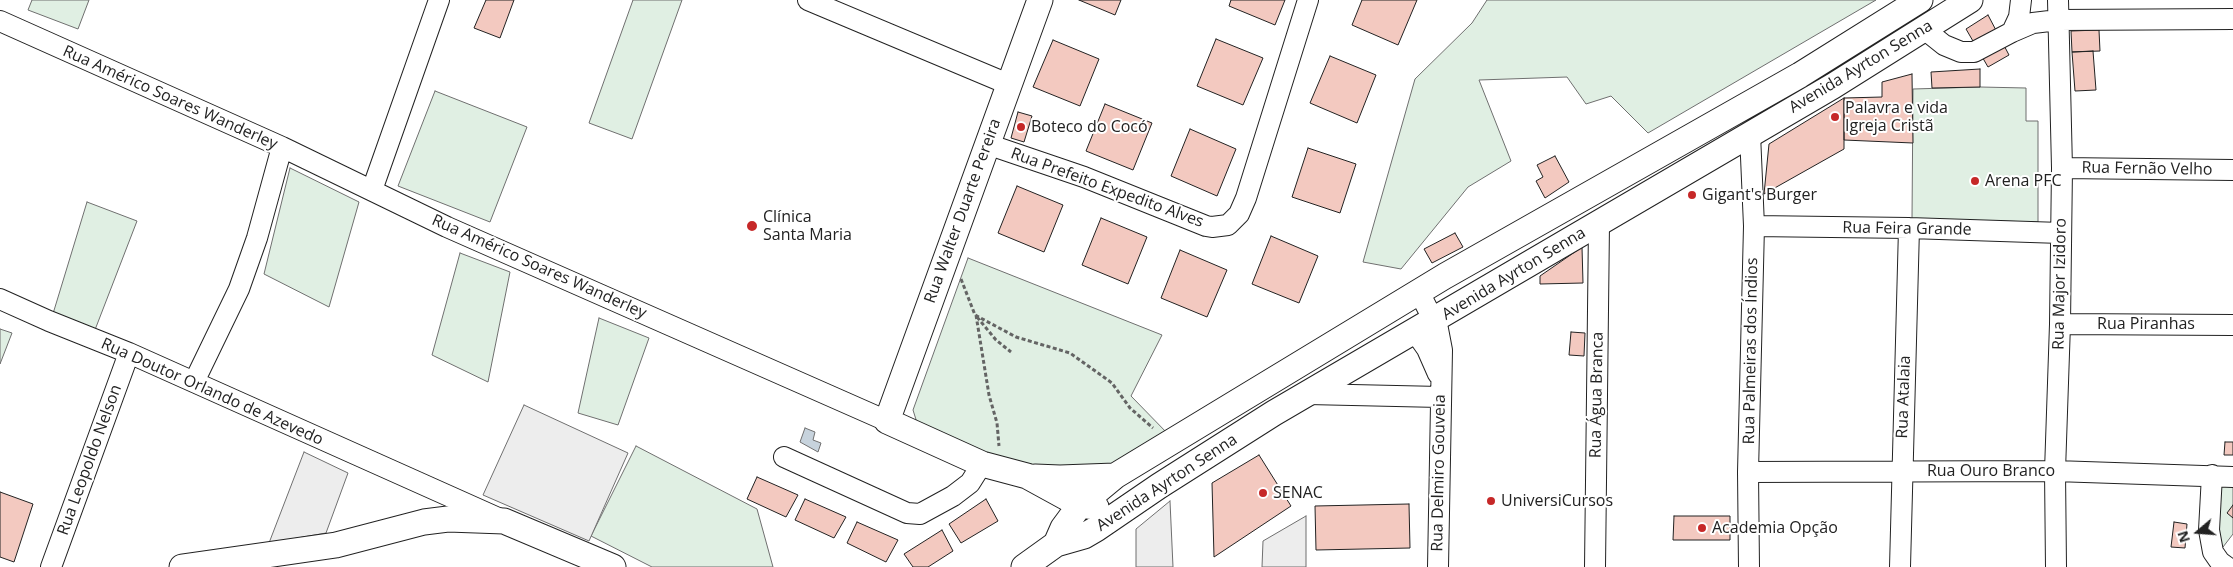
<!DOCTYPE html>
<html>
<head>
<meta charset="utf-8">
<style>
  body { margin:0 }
  #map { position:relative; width:2233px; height:567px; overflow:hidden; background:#fff; font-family:"Open Sans",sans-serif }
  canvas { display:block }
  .north { position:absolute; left:2173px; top:507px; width:50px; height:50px; -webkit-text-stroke:4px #fff; paint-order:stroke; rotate:252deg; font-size:14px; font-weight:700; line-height:20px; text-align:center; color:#222 }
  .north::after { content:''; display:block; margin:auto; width:18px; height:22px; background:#222; clip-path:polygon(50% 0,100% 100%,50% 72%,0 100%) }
</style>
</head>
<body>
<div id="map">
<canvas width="2233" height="567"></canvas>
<div class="north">N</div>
</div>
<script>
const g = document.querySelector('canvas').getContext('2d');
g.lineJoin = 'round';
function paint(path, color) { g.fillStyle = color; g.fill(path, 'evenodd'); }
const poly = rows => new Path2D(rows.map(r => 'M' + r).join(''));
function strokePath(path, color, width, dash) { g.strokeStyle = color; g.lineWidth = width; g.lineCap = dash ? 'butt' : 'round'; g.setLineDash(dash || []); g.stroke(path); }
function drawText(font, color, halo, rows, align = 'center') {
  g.font = font + ' "Open Sans",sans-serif'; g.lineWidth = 4; g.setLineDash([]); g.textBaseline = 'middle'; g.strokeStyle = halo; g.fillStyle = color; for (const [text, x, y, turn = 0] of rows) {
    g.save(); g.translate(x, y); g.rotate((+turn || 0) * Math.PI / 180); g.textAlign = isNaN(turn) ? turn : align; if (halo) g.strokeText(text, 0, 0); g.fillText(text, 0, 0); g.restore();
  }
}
const green = poly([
  [32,0,89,0,78,29,28,10,32,0],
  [633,0,682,0,632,139,589,123,633,0],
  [1487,0,1876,0,1648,133,1611,96,1586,104,1567,77,1479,80,1511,161,1468,187,1401,269,1363,262,1415,79,1472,23,1487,0],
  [1980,87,2026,88,2026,121,2038,121,2038,222,1912,219,1913,89,1980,87],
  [435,91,527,127,490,222,398,186,435,91],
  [290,168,359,202,329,307,264,274,290,168],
  [87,202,137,221,93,335,52,317,87,202],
  [460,253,510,272,488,382,432,355,460,253],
  [968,258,1162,335,1131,396,1169,435,1111,469,1066,468,1019,463,990,456,918,426,913,410,968,258],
  [599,318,649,338,618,425,578,413,599,318],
  [0,329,12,333,0,364,0,329],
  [636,446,757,509,773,567,652,567,591,536,636,446],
  [2219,485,2233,486,2233,534,2223,547,2216,546,2219,485]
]);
paint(green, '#e0efe3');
strokePath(green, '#6f6f6f', 1);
const parking = poly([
  [524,405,628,453,589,541,483,495,524,405],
  [304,452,348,473,326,533,269,543,304,452],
  [1170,501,1173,567,1136,567,1136,529,1170,501],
  [1306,516,1306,567,1262,567,1263,541,1306,516]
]);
paint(parking, '#ededed');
strokePath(parking, '#6f6f6f', 1);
const water = poly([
  [805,428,815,432,813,440,821,443,818,452,800,442,805,428]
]);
paint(water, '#c7d3dd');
strokePath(water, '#6f6f6f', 1);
const building = poly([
  [486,0,514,0,500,38,474,28,486,0],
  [1079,0,1121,0,1115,15,1079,0],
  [1231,0,1285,0,1275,25,1229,6,1231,0],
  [1362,0,1417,0,1398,45,1352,25,1362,0],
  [1988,15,2009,55,1988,67,1966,29,1988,15],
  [2099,30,2100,51,2072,52,2071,31,2099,30],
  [1216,39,1263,58,1243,105,1197,86,1216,39],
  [1053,40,1099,59,1080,106,1033,87,1053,40],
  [2093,51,2096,90,2075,91,2072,52,2093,51],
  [1330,56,1376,75,1357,123,1310,103,1330,56],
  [1980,69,1980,87,1932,88,1931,72,1980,69],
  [1912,74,1913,143,1844,140,1844,98,1882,97,1882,82,1912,74],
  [1844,98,1844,149,1764,194,1769,144,1844,98],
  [1105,104,1152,123,1133,170,1086,151,1105,104],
  [1018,112,1032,116,1024,142,1011,138,1018,112],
  [1190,129,1236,149,1217,196,1171,176,1190,129],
  [1308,148,1356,164,1340,213,1292,197,1308,148],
  [1555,156,1569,182,1545,198,1536,181,1543,177,1537,165,1555,156],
  [1017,186,1063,205,1044,252,998,233,1017,186],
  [1101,218,1147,237,1128,284,1082,265,1101,218],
  [1455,233,1463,247,1432,263,1424,249,1455,233],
  [1271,236,1318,256,1299,303,1252,284,1271,236],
  [1582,247,1583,283,1540,284,1540,276,1582,247],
  [1180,250,1227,270,1207,317,1161,298,1180,250],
  [1571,332,1585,333,1584,356,1569,355,1571,332],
  [2225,442,2233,442,2233,455,2224,455,2225,442],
  [1259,455,1291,506,1214,557,1212,483,1259,455],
  [757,477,798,495,786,517,747,499,757,477],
  [0,492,33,504,14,562,0,557,0,492],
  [805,499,846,517,834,538,795,520,805,499],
  [986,499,998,521,961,543,949,524,986,499],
  [1409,504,1410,548,1316,550,1315,506,1409,504],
  [2233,505,2233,518,2227,513,2233,505],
  [1674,516,1730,516,1730,540,1673,540,1674,516],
  [857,522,898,540,886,562,847,543,857,522],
  [2174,522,2187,524,2185,548,2171,547,2174,522],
  [942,530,953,551,928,567,913,567,904,554,942,530]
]);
paint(building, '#f3c9c0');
strokePath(building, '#222', 1);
const minor = poly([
  [808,0,1008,84],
  [0,21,282,147,447,227,887,421],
  [1924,29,1944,45,1961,52,1974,52,2012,32,2033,23,2058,20,2233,19],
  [2012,32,2019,17,2021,0],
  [987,144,1084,177,1206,226,1212,227,1228,225,1239,214,1246,198,1308,0],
  [2062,168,2233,170],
  [372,190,439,0],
  [1754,226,1909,228,2061,233],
  [1419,292,1438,329,1442,350,1438,567],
  [0,299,49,321,129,353,498,518],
  [2060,324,2233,325],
  [1415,332,1427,349,1438,374],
  [194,382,239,289,257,238,282,147],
  [1308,394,1440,397],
  [784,457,907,513,920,514,953,496,970,483,982,464],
  [1748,472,2055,471,2233,477],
  [2212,475,2209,530,2213,552,2220,562,2227,567],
  [51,567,129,353],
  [1595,567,1599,224],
  [1749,567,1748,472,1754,226,1750,134],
  [1900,567,1909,228],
  [2056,567,2055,471,2060,324,2062,168,2058,0]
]);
const major = poly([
  [1040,0,887,421,982,464,1027,476,1080,505,1096,507],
  [1035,477,1060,478,1115,476],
  [1056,544,1063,528,1080,505,1115,476,1445,276,1800,75,1920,0],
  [182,567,336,545,424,522,448,519,504,521,613,567],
  [1024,567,1056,544,1084,536,1096,529,1159,486,1274,413,1833,86,1970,0]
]);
strokePath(minor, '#222', 22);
strokePath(major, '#222', 27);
strokePath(poly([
  [961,279,975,315,1016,337,1070,353,1112,383,1130,408,1153,428],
  [976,315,989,395,997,423,999,446],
  [977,317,996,340,1011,352]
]), '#646464', 3, [4, 2.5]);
strokePath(minor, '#fff', 20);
strokePath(major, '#fff', 25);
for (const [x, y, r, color] of [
  [1835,117,5,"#c62828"],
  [1021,127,5,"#c62828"],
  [1975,181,5,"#c62828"],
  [1692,195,5,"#c62828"],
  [752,226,6,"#c62828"],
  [1263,493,5,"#c62828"],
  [1491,501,5,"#c62828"],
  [1702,528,5,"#c62828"]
]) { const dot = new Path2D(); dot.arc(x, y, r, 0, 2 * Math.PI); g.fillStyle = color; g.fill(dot); strokePath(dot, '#fff', 2); }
drawText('16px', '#222', '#fff', [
  ["Avenida Ayrton Senna",1861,67,-31],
  ["Rua Américo Soares Wanderley",170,98,24],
  ["Rua Fernão Velho",2147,169,1],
  ["Rua Prefeito Expedito Alves",1107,188,20],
  ["Rua Walter Duarte Pereira",963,211,-70],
  ["Rua Feira Grande",1907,229,1],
  ["Rua Américo Soares Wanderley",539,267,24],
  ["Avenida Ayrton Senna",1514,274,-31],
  ["Rua Major Izidoro",2060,284,-89],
  ["Rua Piranhas",2146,324],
  ["Rua Palmeiras dos Índios",1751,351,-89],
  ["Rua Doutor Orlando de Azevedo",212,392,24],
  ["Rua Água Branca",1597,395,-89],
  ["Rua Atalaia",1904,397,-88],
  ["Rua Leopoldo Nelson",90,460,-70],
  ["Rua Ouro Branco",1991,471],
  ["Rua Delmiro Gouveia",1439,473,-89],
  ["Avenida Ayrton Senna",1167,483,-33]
]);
drawText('16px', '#222', '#fff', [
  ["Palavra e vida",1845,108],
  ["Igreja Cristã",1845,126],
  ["Boteco do Cocó",1031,127],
  ["Arena PFC",1985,181],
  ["Gigant's Burger",1702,195],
  ["Clínica",763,217],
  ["Santa Maria",763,235],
  ["SENAC",1273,493],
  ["UniversiCursos",1501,501],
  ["Academia Opção",1712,528]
], 'left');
</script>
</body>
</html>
